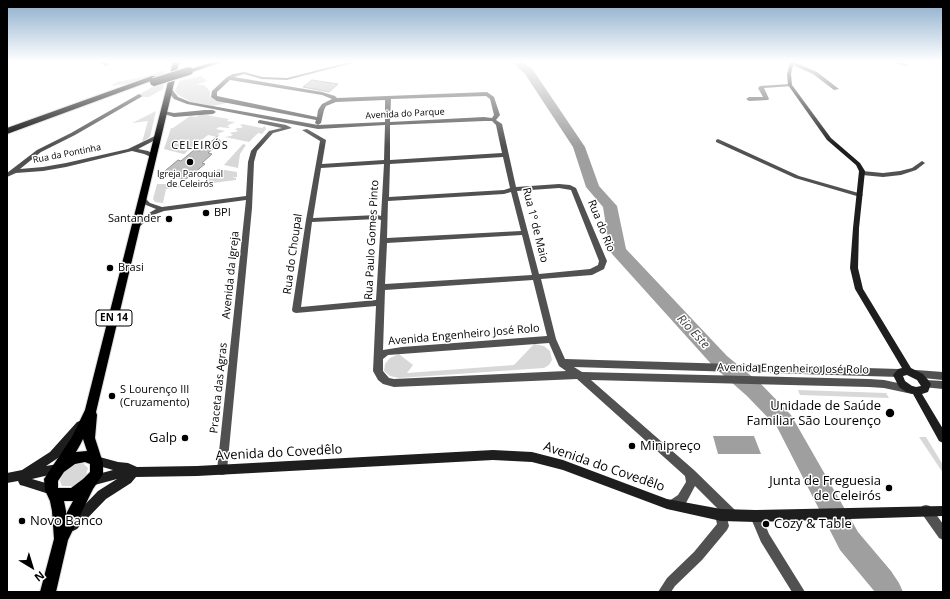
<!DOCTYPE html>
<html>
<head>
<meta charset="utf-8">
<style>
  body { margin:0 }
  #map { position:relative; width:950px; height:599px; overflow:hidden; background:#fff; font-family:"Open Sans",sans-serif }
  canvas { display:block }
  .frame { position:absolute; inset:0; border:8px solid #000; pointer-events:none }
  .north { position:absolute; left:12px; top:547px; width:40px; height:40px; -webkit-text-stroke:3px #fff; paint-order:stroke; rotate:142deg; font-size:11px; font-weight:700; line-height:16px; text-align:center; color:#000 }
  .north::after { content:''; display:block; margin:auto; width:14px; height:18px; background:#000; clip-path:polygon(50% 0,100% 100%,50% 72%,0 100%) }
</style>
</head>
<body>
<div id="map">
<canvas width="950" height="599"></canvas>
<div class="frame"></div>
<div class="north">N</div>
</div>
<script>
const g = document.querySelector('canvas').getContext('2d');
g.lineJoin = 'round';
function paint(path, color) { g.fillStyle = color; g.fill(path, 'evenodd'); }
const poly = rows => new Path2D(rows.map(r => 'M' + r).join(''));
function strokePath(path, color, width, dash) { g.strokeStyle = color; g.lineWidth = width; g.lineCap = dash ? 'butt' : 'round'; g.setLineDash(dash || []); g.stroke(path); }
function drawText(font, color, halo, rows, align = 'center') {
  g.font = font + ' "Open Sans",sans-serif'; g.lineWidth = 3; g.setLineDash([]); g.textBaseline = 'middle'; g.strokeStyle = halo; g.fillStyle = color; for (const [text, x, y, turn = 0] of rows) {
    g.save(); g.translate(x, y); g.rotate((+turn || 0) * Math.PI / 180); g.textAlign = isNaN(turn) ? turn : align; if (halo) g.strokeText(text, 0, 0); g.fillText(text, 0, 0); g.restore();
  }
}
paint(poly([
  [165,70,163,89,149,97,135,97,154,86,156,76,128,84,110,86,117,82,143,77],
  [201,76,207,81,196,85,204,85,210,91,210,97,227,103,213,106,191,102,177,94,175,91,179,81],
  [156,111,150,137,139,144,142,142,148,121,132,123],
  [201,114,229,119,227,121,235,122,227,126,230,127,228,128,219,127,216,129,225,131,217,134,220,135,217,137,208,135,184,154,164,149,171,128,173,128,190,116,196,117],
  [242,124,262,128,265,126,266,129,262,134,258,133,249,142,225,137,231,136,233,134,230,134,232,132,236,132,238,130,235,130,237,128,241,128,243,126,240,126],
  [243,144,246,145,240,154,238,168,224,165],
  [218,169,237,172,237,177,231,178,236,178,236,180,166,189,163,203,155,202,153,199,157,184,166,184,167,187,204,182],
  [534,344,544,346,550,351,552,360,549,365,544,368,399,378,390,376,384,371,385,364,390,358,399,354,413,365,407,373,514,365],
  [798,390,886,393,889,398,800,395],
  [919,437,926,437,943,465,943,473],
  [81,463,84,464,88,468,85,478,74,486,62,486,60,481,62,474,73,465]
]), '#d8d8d8');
paint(poly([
  [713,436,754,436,761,454,718,454]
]), '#9f9f9f');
paint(poly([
  [512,62,523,62,533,70,585,147,599,186,617,206,626,249,727,356,761,384,791,415,858,532,891,571,899,583,903,592,875,592,840,550,777,427,747,396,713,366,613,255,610,251,603,207,586,187,573,147,525,74,512,62]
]), '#9f9f9f');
const building = poly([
  [312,80,338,84,329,92,303,87,312,80],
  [217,137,221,142,208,153,212,154,202,163,205,164,186,179,160,175,178,160,181,161,194,150,199,151,217,137]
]);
paint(building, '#c0c0c0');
strokePath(building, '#959595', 1);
const primary = poly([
  [173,62,179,62,96,412,97,415,95,438,103,463,103,474,93,489,68,540,56,592,40,592,54,539,52,511,50,501,45,490,44,479,72,437,85,410,173,62],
  [83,439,87,451,76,452,80,445,83,439],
  [85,462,90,464,90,472,83,479,71,488,58,488,58,481,64,472,75,464,85,462],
  [64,501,73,501,66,514,66,511,64,501]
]);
const highway = poly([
  [213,62,222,62,189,73,185,71,213,62],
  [152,76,158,76,159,78,7,134,7,128,152,76]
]);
strokePath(primary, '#dbdbdb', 2);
strokePath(highway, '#dbdbdb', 2);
paint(poly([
  [100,62,105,62,109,65,105,66,100,62],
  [350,62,356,62,287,80,262,79,244,74,234,77,322,92,335,96,337,98,487,92,494,97,500,115,496,120,502,124,516,187,559,184,570,185,576,188,607,261,604,269,592,275,541,279,556,339,565,359,899,369,902,370,904,373,902,376,899,377,574,367,582,372,869,379,884,380,912,386,915,387,917,390,915,393,912,394,884,388,869,387,591,380,694,470,736,511,738,515,736,519,732,521,727,518,729,526,727,530,702,560,675,586,671,592,658,592,667,578,694,552,717,524,715,515,717,511,719,510,695,486,686,503,673,510,669,509,668,505,669,501,678,495,686,482,685,476,577,379,394,387,383,384,378,380,373,371,376,306,296,313,293,312,292,310,306,220,320,141,302,130,307,129,326,140,322,164,384,160,385,125,318,129,187,104,174,99,166,89,171,88,178,97,190,102,318,125,385,122,385,100,336,102,326,106,324,110,321,123,318,125,315,123,316,120,217,101,211,97,212,91,227,77,233,74,244,72,262,77,287,78,350,62],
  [230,80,322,95,332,99,322,104,318,110,317,117,217,96,217,92,230,80],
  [486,96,490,99,494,115,492,118,484,117,390,122,391,99,486,96],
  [484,121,492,121,496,125,502,153,390,160,390,125,484,121],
  [503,157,510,188,504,190,389,197,390,164,503,157],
  [384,164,381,216,377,215,313,218,321,168,384,164],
  [559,188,571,190,599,261,598,265,590,269,539,274,517,191,559,188],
  [511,192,521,231,387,238,388,201,504,194,511,192],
  [377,219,381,220,376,300,301,307,312,222,377,219],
  [522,235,532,275,385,284,387,243,522,235],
  [533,280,547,336,402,347,383,350,385,290,533,280],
  [549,343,559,366,566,371,394,379,389,378,383,371,383,359,388,355,549,343],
  [790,62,794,62,817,72,839,89,834,90,813,74,790,64,790,62],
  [894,62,900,62,908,65,906,66,894,62],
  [790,84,792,85,792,86,764,88,769,99,768,100,749,101,746,99,749,97,763,97,758,88,760,86,790,84],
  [139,94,142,96,141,97,75,135,41,152,20,169,43,167,66,163,128,149,157,135,159,136,159,138,138,149,148,151,155,155,155,157,151,157,144,154,132,151,66,167,43,171,16,173,7,177,7,173,37,150,71,133,139,94],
  [205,110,213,110,216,112,213,114,174,117,161,113,164,111,174,113,205,110],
  [260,120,286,125,292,128,273,133,257,151,254,162,252,208,227,470,226,474,222,475,218,474,217,470,246,200,164,211,153,215,138,228,136,228,133,226,149,213,156,209,146,205,140,199,141,198,145,198,150,203,162,207,246,196,248,162,251,151,269,131,282,128,258,123,258,121,260,120],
  [718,139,799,176,862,194,863,195,860,197,795,178,716,142,716,140,718,139],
  [922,161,925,163,916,170,901,175,883,177,862,175,859,173,862,171,883,173,900,171,912,168,922,161],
  [916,370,943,372,943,380,913,377,911,374,913,371,916,370],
  [926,380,943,381,943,389,923,387,921,384,923,381,926,380],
  [926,505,930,506,943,524,943,540,939,538,922,514,921,510,922,506,926,505],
  [756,510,760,512,769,534,805,592,792,592,761,542,750,516,752,512,756,510]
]), '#515151');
paint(poly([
  [790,62,794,62,791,74,792,85,831,138,860,163,865,171,859,228,858,268,863,289,911,368,923,374,929,381,931,384,928,392,922,394,943,429,943,443,939,441,913,394,906,392,899,387,893,375,898,369,902,368,855,289,850,268,853,228,859,171,856,165,827,140,788,85,787,74,790,62],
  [907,375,917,380,921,386,916,387,912,386,905,381,903,376,907,375],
  [80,421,83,422,85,425,83,428,58,458,46,466,58,464,62,466,63,469,62,472,32,479,56,486,57,490,56,494,52,495,24,486,20,485,18,481,7,483,7,473,22,470,50,452,77,422,80,421],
  [493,450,532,452,563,460,667,499,721,509,756,510,943,506,943,516,756,522,721,521,667,509,563,470,532,462,493,460,197,476,136,477,131,483,106,499,77,529,73,531,69,529,67,525,69,521,98,491,117,479,91,486,87,485,86,481,87,477,113,470,92,464,91,461,92,458,96,456,118,462,128,463,137,467,197,466,493,450]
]), '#1e1e1e');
paint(primary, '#000');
paint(highway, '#000');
const highwayBridge = poly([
  [154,82,189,71]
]);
strokePath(highwayBridge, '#dbdbdb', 10, []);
strokePath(highwayBridge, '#000', 8);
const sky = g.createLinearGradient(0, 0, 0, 146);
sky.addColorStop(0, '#8baccb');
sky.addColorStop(0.42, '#fff');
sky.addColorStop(1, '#ffffff00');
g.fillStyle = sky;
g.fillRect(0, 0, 950, 146);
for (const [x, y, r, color] of [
  [190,162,4,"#000"],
  [206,213,4,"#000"],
  [169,219,4,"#000"],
  [110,268,4,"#000"],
  [112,396,4,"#000"],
  [890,413,5,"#000"],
  [185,438,4,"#000"],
  [632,446,4,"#000"],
  [889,488,4,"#000"],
  [22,521,4,"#000"],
  [766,524,4,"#000"]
]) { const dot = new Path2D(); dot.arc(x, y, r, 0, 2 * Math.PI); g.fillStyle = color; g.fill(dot); strokePath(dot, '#fff', 1.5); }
drawText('9px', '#000', '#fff', [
  ["Avenida do Parque",405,114,-3],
  ["Rua da Pontinha",67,154,-11]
]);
drawText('9px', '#000', '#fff', [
  ["Igreja Paroquial",190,174],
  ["de Celeirós",190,184]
]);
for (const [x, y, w] of [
  [114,318,36]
]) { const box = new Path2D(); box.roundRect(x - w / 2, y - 8, w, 16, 3); g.fillStyle = '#fff'; g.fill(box); strokePath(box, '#000', 1); }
drawText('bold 10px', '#000', null, [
  ["EN 14",114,318]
]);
g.letterSpacing = '1px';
drawText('11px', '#000', '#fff', [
  ["CELEIRÓS",200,146]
]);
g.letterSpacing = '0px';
drawText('11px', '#000', '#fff', [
  ["BPI",214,213],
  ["Santander",161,219,"right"],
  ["Brasi",118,268],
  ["S Lourenço III",120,390],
  ["(Cruzamento)",120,403]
], 'left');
drawText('11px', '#000', '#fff', [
  ["Rua 1º de Maio",535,225,76],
  ["Rua do Rio",601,226,68],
  ["Rua Paulo Gomes Pinto",372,240,-87],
  ["Rua do Choupal",293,254,-82],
  ["Avenida da Igreja",231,275,-84],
  ["Avenida Engenheiro José Rolo",464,335,-5],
  ["Avenida Engenheiro José Rolo",793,369,1],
  ["Praceta das Agras",219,388,-84]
]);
drawText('italic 12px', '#404040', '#fff', [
  ["Rio Este",693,332,47]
]);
drawText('13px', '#000', '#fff', [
  ["Unidade de Saúde",881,406],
  ["Familiar São Lourenço",881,421],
  ["Galp",177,438],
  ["Minipreço",640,446,"left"],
  ["Junta de Freguesia",881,481],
  ["de Celeirós",881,496],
  ["Novo Banco",30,521,"left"],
  ["Cozy & Table",774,524,"left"]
], 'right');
drawText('13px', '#000', '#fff', [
  ["Avenida do Covedêlo",279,453,-3],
  ["Avenida do Covedêlo",604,467,19]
]);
</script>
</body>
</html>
